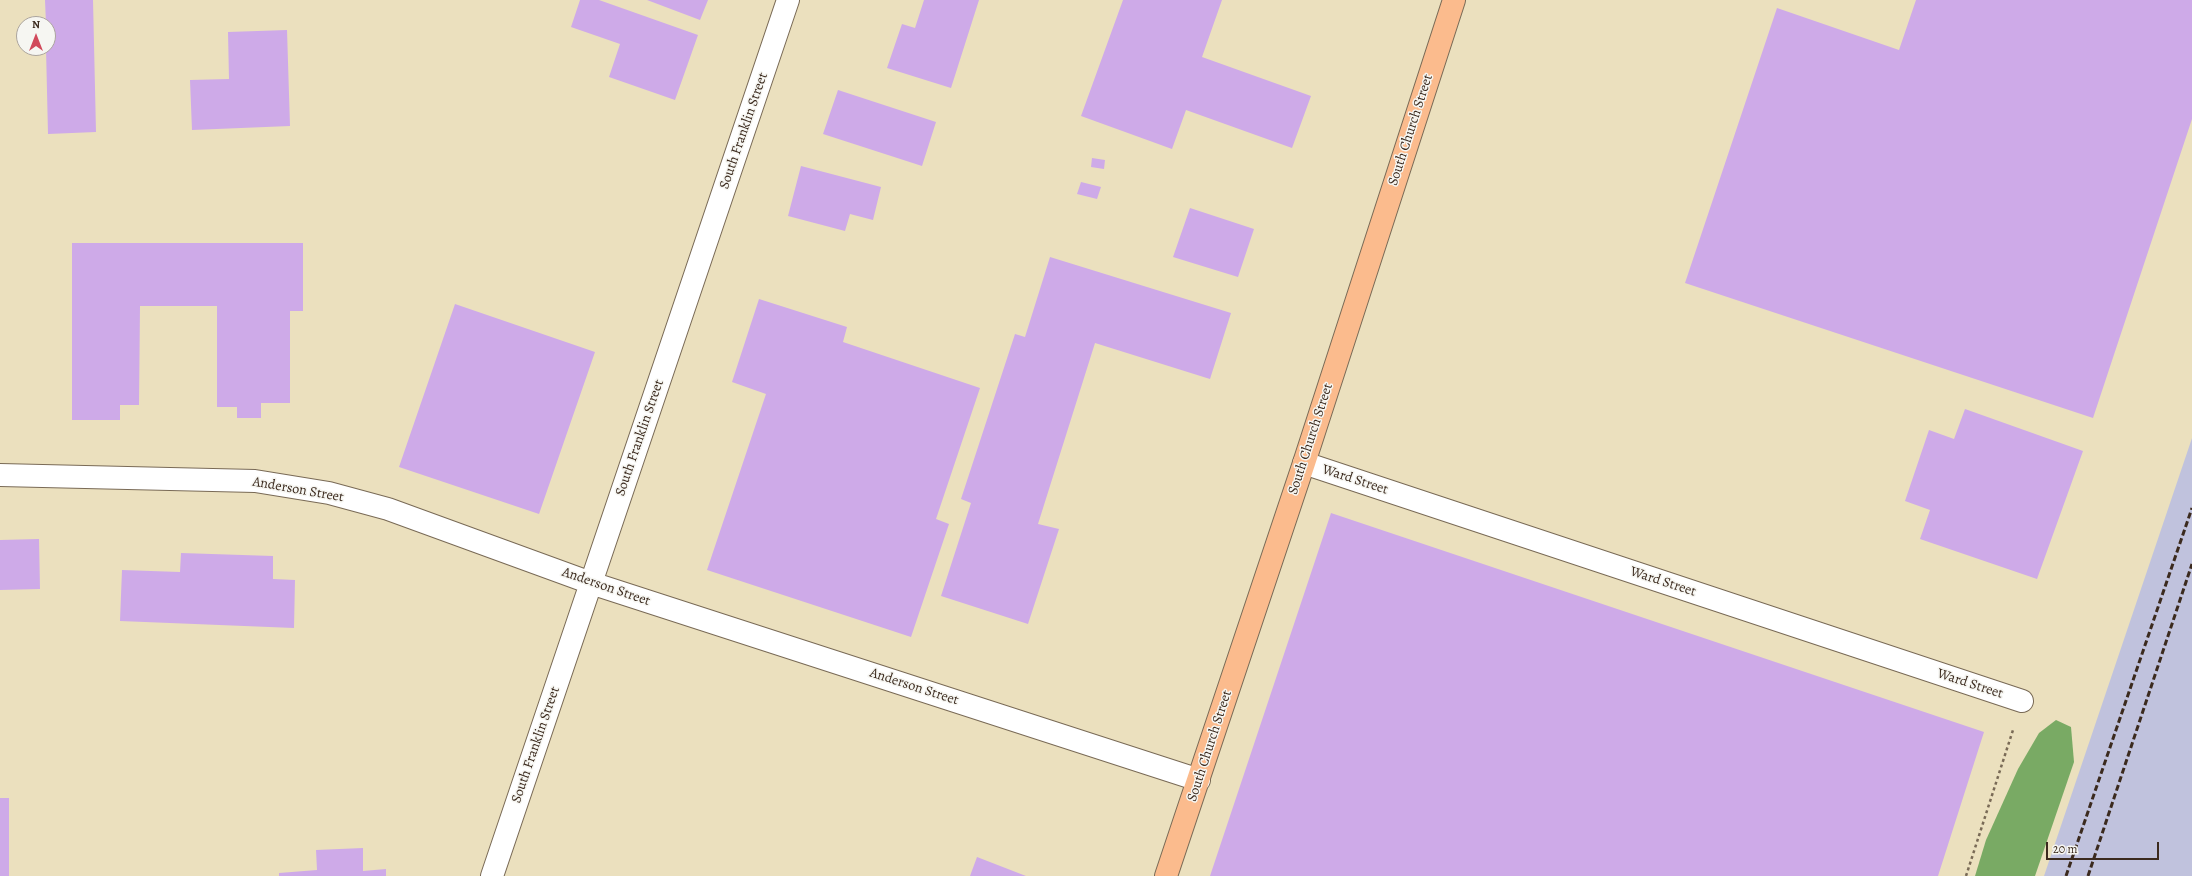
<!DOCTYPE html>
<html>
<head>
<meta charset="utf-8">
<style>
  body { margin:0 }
  #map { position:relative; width:2192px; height:876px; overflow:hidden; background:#ebe0be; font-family:Alegreya,serif }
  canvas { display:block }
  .north { position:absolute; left:16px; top:16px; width:40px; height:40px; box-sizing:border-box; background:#f6f6f2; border:1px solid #aba49d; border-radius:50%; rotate:0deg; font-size:11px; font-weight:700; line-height:16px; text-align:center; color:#3b2a1e }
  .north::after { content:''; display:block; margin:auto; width:14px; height:18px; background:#d1495b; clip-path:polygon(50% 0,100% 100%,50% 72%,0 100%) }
  .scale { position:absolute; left:2046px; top:842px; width:113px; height:18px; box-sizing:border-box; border:2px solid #3b2a1e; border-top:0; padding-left:5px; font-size:12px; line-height:14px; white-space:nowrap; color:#3b2a1e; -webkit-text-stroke:3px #f6f6f2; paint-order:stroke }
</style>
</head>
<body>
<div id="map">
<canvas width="2192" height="876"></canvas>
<div class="north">N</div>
<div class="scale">20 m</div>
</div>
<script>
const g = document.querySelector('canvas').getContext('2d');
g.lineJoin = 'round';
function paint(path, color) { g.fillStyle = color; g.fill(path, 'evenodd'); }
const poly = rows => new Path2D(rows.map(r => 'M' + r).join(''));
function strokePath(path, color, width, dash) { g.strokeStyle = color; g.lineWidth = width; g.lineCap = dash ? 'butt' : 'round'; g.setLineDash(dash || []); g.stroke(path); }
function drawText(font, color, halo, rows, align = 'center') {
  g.font = font + ' Alegreya,serif'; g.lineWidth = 3; g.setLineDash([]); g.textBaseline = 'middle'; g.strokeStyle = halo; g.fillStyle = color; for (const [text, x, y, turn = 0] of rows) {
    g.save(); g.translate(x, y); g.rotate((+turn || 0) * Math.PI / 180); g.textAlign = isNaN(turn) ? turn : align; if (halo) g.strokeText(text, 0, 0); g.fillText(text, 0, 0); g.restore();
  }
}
paint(poly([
  [2192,438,2192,876,2044,876]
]), '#c0c2dd');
paint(poly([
  [2056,720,2071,727,2074,762,2035,876,1975,876,1986,840,2018,769,2039,733]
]), '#79aa64');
paint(poly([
  [45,0,93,0,96,132,48,134,46,48,48,48,48,24,46,24],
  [580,0,599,0,698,35,675,100,609,77,620,44,571,27],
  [647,0,708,0,700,20],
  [924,0,979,0,951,88,887,68,902,24,915,28],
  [1123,0,1222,0,1202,57,1311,96,1292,148,1186,110,1172,149,1081,116],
  [1916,0,2192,0,2192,119,2093,418,1685,283,1777,8,1899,50],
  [287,30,290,126,192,130,190,80,229,79,228,32],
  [838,90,936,122,922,166,823,134],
  [1092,158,1105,160,1104,169,1091,167],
  [801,166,881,187,873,220,850,214,845,231,788,216],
  [1081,182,1101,187,1097,199,1077,194],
  [1190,208,1254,229,1238,277,1173,257],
  [72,243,303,243,303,311,290,311,290,403,261,403,261,418,237,418,237,407,217,407,217,306,140,306,139,405,120,405,120,420,72,420],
  [1050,257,1231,313,1210,379,1095,343,1038,524,1059,529,1028,624,941,596,971,503,961,499,1015,334,1025,337],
  [759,299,847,327,843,342,980,388,936,519,949,524,911,637,707,570,766,394,732,382],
  [455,304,595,352,539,514,399,467],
  [1965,409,2083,451,2037,579,1920,539,1930,510,1905,501,1929,430,1954,439],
  [1331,513,1984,732,1938,876,1210,876],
  [39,539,40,589,0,590,0,540],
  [181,553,273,556,273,579,295,580,294,628,120,621,122,570,180,572],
  [0,798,9,798,9,876,0,876],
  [363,848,363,871,386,869,386,876,279,876,279,873,317,870,316,850],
  [977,857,1026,876,970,876]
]), '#ceaae8');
const minor = poly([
  [1304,463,2022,701],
  [0,475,255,481,329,493,388,509,591,583,1199,780],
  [492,876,788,0]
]);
const major = poly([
  [1166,876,1304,463,1454,0]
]);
strokePath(minor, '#796a56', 24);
strokePath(major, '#796a56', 24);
strokePath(poly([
  [1966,876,2013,730]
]), '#796a56', 2.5, [3, 3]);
strokePath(minor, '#fff', 22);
strokePath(major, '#fbbb8d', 22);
strokePath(poly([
  [2066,876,2192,508],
  [2088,876,2192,564]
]), '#3b2a1e', 3, [6, 3]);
drawText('14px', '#3b2a1e', '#f6f6f2', [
  ["South Church Street",1411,130,-72],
  ["South Franklin Street",744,131,-71],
  ["South Franklin Street",640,438,-71],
  ["South Church Street",1311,439,-72],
  ["Ward Street",1355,480,18],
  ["Anderson Street",298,490,10],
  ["Ward Street",1663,582,18],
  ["Anderson Street",606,587,19],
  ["Ward Street",1970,684,18],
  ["Anderson Street",914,687,18],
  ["South Franklin Street",536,745,-71],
  ["South Church Street",1210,746,-72]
]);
</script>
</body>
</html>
